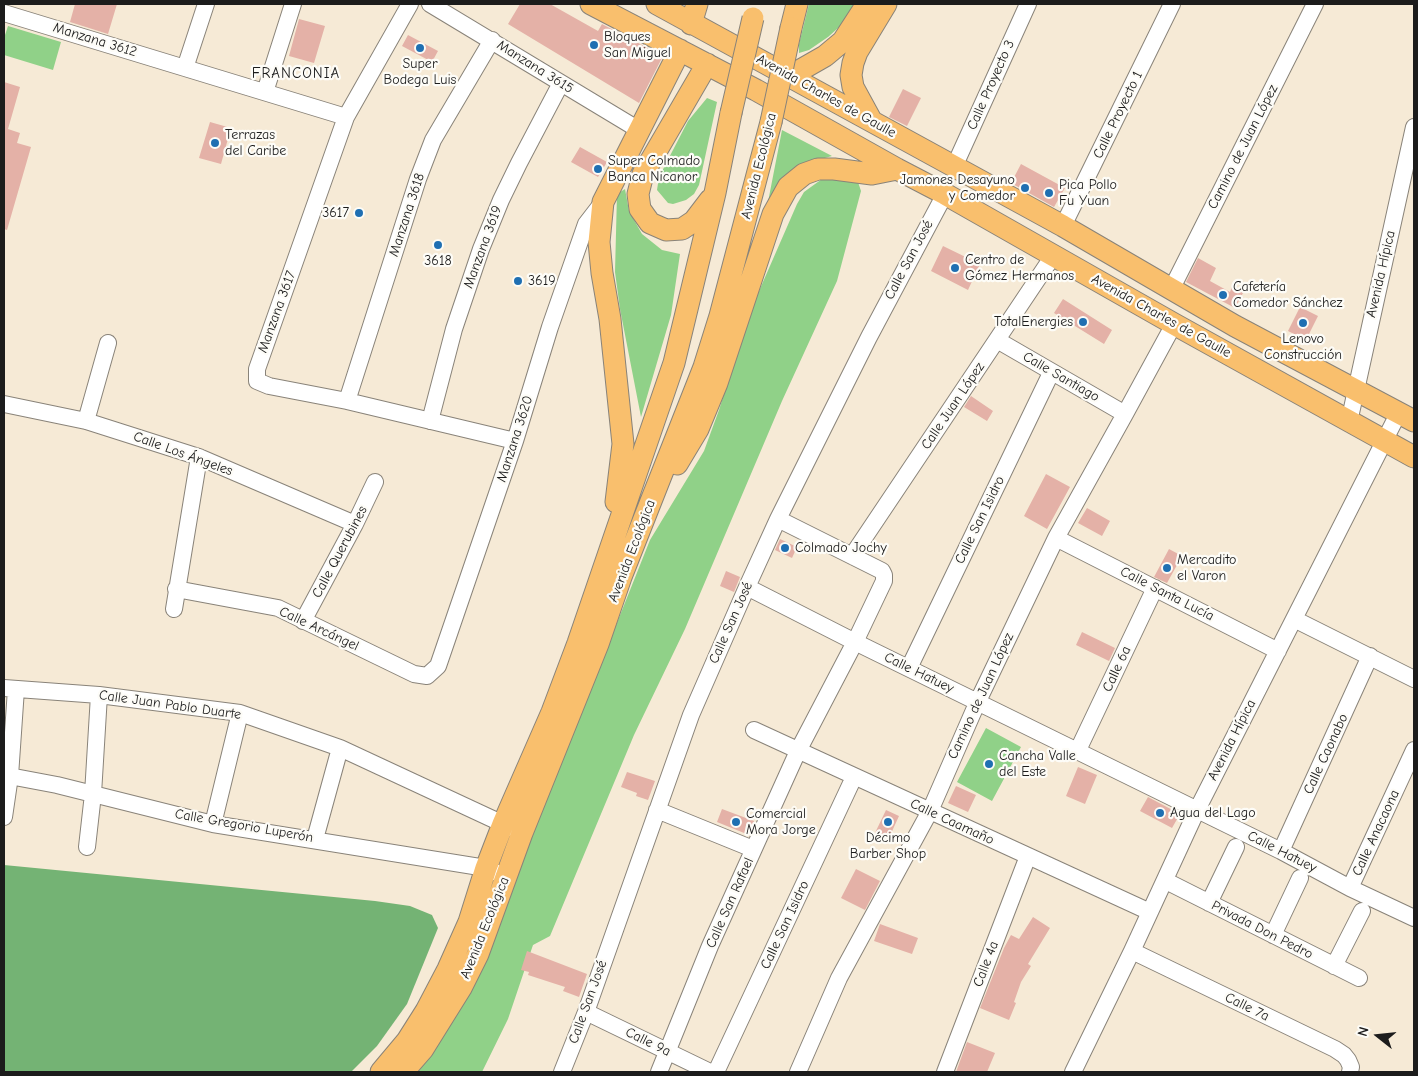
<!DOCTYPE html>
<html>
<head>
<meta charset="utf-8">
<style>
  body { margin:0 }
  #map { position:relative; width:1418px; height:1076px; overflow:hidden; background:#f6ead6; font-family:"Comic Neue",sans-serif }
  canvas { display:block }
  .frame { position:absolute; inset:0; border:5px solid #1c1c1c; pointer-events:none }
  .north { position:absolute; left:1353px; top:1011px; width:50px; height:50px; -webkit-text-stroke:4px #fdfcf7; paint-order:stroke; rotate:286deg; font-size:14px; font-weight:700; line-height:20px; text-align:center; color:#1c1c1c }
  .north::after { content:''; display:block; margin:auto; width:18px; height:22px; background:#1c1c1c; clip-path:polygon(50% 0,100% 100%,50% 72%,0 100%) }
</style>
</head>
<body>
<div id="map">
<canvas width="1418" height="1076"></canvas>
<div class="frame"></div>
<div class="north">N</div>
</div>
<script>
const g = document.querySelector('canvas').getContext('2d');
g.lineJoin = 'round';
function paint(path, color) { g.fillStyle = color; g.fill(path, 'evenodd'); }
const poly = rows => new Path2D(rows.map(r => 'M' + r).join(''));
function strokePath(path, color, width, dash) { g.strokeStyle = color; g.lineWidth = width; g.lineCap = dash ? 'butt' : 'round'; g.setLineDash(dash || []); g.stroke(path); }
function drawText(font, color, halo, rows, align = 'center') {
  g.font = font + ' "Comic Neue",sans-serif'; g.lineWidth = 4.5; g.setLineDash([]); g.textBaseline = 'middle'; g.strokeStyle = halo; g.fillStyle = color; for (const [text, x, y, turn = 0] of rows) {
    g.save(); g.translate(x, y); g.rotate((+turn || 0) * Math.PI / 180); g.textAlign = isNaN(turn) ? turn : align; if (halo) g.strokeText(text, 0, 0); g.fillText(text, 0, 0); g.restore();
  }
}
paint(poly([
  [809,4,854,4,847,20,828,37,809,50,799,53,799,44],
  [8,26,61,42,53,70,4,55,4,38],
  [707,98,717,102,699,185,694,194,686,200,673,204,668,203,657,190,659,177,688,121],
  [782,130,832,156,814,161,761,238],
  [830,176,858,182,861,191,837,281,782,401,685,629,634,735,550,936,533,945,508,1019,482,1072,412,1072,476,976,650,540,704,451,719,410,749,314,797,204,804,192,822,179],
  [625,189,629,211,642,234,662,250,680,254,671,315,641,417,620,309,615,272,617,194],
  [986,728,1021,747,992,801,957,782]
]), '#90d188');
paint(poly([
  [4,865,375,901,410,906,432,915,438,928,407,1004,377,1046,351,1072,6,1072,4,1071]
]), '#74b374');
paint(poly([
  [75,4,117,4,108,34,70,22],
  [520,4,550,4,598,31,602,24,663,56,639,103,508,24],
  [299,19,325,26,314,63,289,56],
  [408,35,438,51,432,62,402,46],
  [4,82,20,87,8,129,20,133,17,143,31,147,7,230,4,229],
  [903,89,921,98,907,126,889,117],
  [210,122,231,128,221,164,199,158],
  [580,147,607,162,598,177,571,162],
  [1021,164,1065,188,1054,207,1011,183],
  [943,246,980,264,968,290,931,271],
  [1198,258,1216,268,1210,281,1230,292,1232,287,1243,293,1235,308,1186,282],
  [1063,299,1112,330,1104,344,1054,313],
  [1300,307,1318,316,1306,340,1288,331],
  [971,396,993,411,987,421,964,407],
  [1046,474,1070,487,1047,529,1024,516],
  [1087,508,1110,521,1102,536,1078,523],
  [780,539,797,547,792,558,775,550],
  [1169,549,1182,556,1167,583,1154,577],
  [726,571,740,577,734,592,720,586],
  [1082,632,1115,648,1109,661,1076,645],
  [1078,767,1097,775,1085,804,1066,796],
  [627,772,655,781,648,800,636,796,637,793,621,787],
  [956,786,976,795,968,812,948,803],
  [1148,797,1180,814,1172,828,1140,811],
  [722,809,754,821,749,835,717,822],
  [886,810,899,816,888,840,875,833],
  [856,869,880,881,865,910,841,898],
  [1033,917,1050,928,1028,964,1031,966,1021,982,1014,1002,1016,1003,1009,1020,980,1008,1004,948,1011,935,1019,939],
  [880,924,918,938,912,954,874,941],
  [527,951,587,974,579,997,563,991,565,987,528,975,529,972,521,970],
  [967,1042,995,1053,987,1072,956,1072]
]), '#e4b1a7');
const minor = poly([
  [410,4,346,117,257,369,257,381,269,386,347,401,515,441],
  [430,4,639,130],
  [4,13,346,117],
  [185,68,206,4],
  [265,92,293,4],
  [954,167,1028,4],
  [1063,226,1172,4],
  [1171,290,1315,4],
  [997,340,1125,414],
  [347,401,418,179,433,140,492,40],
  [4,404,86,421,199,457,355,524],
  [86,421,108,343],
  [430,421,454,329,481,249,501,200,519,163,561,83],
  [1349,422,1414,127],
  [1056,538,1278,651],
  [852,556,1053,256],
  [747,587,855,642,1281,851,1350,888,1414,918],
  [176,589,278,608,414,674,427,676,438,666,515,441,550,327,586,224,603,202],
  [174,609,199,457],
  [1294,619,1414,679],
  [303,621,355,524,375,482],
  [909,668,1051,373],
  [4,688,99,695,240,713,340,748,514,829],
  [754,730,1150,912],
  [1078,750,1155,588],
  [4,775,57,785,213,824,486,868,506,877],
  [657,810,753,849],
  [4,817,10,776,16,689],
  [213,824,240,713],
  [315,839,340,748],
  [87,847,93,794,99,695],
  [1281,851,1370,656],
  [1166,881,1359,978],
  [1350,888,1414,750],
  [1209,903,1236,847],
  [1273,935,1300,878],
  [1132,951,1335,1049,1344,1055,1348,1060,1351,1067,1350,1072],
  [1334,966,1362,911],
  [586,1012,710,1072],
  [562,1072,586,1012,691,715,747,587,778,519,869,337,945,194],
  [659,1072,710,946,798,751,855,642,884,581,884,575,882,571,778,519],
  [716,1072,854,777],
  [798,1072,839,978,930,811,978,701,1056,538,1125,414,1174,324],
  [945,1072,1028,856],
  [1073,1072,1132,951,1197,810,1399,412]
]);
const major = poly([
  [591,4,756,90,897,169,945,194,1174,324,1414,457],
  [657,4,1063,226,1235,326,1414,421],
  [691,24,697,4],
  [791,28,797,4],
  [707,64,643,174,638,194,640,209,650,223,666,230,682,229,694,221,710,200],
  [790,76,825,56,843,41,867,4],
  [871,120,853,87,851,75,853,63,857,52,886,4],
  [677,464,698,429,717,383,773,214,788,187,804,174,818,169,834,169,872,174,897,169],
  [616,502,623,444,610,319,602,273,599,242,603,202,680,50],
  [381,1072,407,1041,426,1011,448,969,469,922,486,868,503,824,552,712,578,643,674,363,715,193,731,113],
  [403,1072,423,1049,461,988,478,954,522,833,598,644,621,577,704,367,720,316,771,122]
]);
strokePath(minor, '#898379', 18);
strokePath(major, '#898379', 23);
strokePath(minor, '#fff', 16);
strokePath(major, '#f9bf6d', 21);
const majorBridge = poly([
  [731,113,753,18],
  [771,122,791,28]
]);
strokePath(majorBridge, '#898379', 23, []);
strokePath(majorBridge, '#f9bf6d', 21);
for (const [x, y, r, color] of [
  [594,45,5,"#1f6fb2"],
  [420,48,5,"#1f6fb2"],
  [215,143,5,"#1f6fb2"],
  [598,169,5,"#1f6fb2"],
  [1025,188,5,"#1f6fb2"],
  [1049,193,5,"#1f6fb2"],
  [359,213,5,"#1f6fb2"],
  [438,245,5,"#1f6fb2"],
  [955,268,5,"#1f6fb2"],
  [518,281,5,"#1f6fb2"],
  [1223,295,5,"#1f6fb2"],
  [1083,322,5,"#1f6fb2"],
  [1303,323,5,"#1f6fb2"],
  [785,548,5,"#1f6fb2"],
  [1167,568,5,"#1f6fb2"],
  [989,764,5,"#1f6fb2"],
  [1160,813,5,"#1f6fb2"],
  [736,822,5,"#1f6fb2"],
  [888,822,5,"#1f6fb2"]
]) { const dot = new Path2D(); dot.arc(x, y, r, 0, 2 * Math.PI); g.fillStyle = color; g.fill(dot); strokePath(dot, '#fdfcf7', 2); }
drawText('14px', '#1c1c1c', '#fdfcf7', [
  ["Bloques",604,37],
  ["San Miguel",604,53],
  ["Super",420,64,"center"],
  ["Bodega Luis",420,80,"center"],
  ["Terrazas",225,135],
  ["del Caribe",225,151],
  ["Super Colmado",608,161],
  ["Banca Nicanor",608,177],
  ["Jamones Desayuno",1015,180,"right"],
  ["y Comedor",1015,196,"right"],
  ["Pica Pollo",1059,185],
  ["Fu Yuan",1059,201],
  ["3617",349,213,"right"],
  ["Centro de",965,260],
  ["Gómez Hermanos",965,276],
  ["3618",438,261,"center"],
  ["3619",528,281],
  ["Cafetería",1233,287],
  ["Comedor Sánchez",1233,303],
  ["TotalEnergies",1073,322,"right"],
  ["Lenovo",1303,339,"center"],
  ["Construcción",1303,355,"center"],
  ["Colmado Jochy",795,548],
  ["Mercadito",1177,560],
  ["el Varon",1177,576],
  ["Cancha Valle",999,756],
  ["del Este",999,772],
  ["Agua del Lago",1170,813],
  ["Comercial",746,814],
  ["Mora Jorge",746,830],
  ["Décimo",888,838,"center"],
  ["Barber Shop",888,854,"center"]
], 'left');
drawText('14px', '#1c1c1c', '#fdfcf7', [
  ["Manzana 3612",95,40,17],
  ["Manzana 3615",535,67,32],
  ["Calle Proyecto 3",991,85,-66],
  ["Avenida Charles de Gaulle",826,96,29],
  ["Calle Proyecto 1",1118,115,-64],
  ["Camino de Juan López",1243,147,-63],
  ["Avenida Ecológica",759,166,-76],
  ["Manzana 3618",407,215,-72],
  ["Manzana 3619",483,247,-70],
  ["Calle San José",909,260,-62],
  ["Avenida Hípica",1381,274,-77],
  ["Manzana 3617",277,312,-70],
  ["Avenida Charles de Gaulle",1161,316,29],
  ["Calle Santiago",1061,377,30],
  ["Calle Juan López",953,406,-56],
  ["Manzana 3620",515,439,-72],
  ["Calle Los Ángeles",183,454,20],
  ["Calle San Isidro",980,520,-64],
  ["Avenida Ecológica",632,551,-69],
  ["Calle Querubines",340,552,-62],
  ["Calle Santa Lucía",1167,594,27],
  ["Calle San José",731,623,-66],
  ["Calle Arcángel",319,629,25],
  ["Calle 6a",1117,669,-65],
  ["Calle Hatuey",919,673,26],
  ["Camino de Juan López",981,696,-65],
  ["Calle Juan Pablo Duarte",170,705,8],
  ["Avenida Hípica",1232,740,-63],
  ["Calle Caonabo",1326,754,-65],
  ["Calle Caamaño",952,822,25],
  ["Calle Gregorio Luperón",244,826,10],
  ["Calle Anacaona",1376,833,-65],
  ["Calle Hatuey",1282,852,27],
  ["Calle San Rafael",730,903,-66],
  ["Calle San Isidro",785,925,-65],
  ["Avenida Ecológica",485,928,-68],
  ["Privada Don Pedro",1262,930,27],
  ["Calle 4a",986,964,-69],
  ["Calle San José",588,1002,-70],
  ["Calle 7a",1247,1007,26],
  ["Calle 9a",648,1042,26]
]);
g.letterSpacing = '1px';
drawText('15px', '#1c1c1c', '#fdfcf7', [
  ["FRANCONIA",296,74]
]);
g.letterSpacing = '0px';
</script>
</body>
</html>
